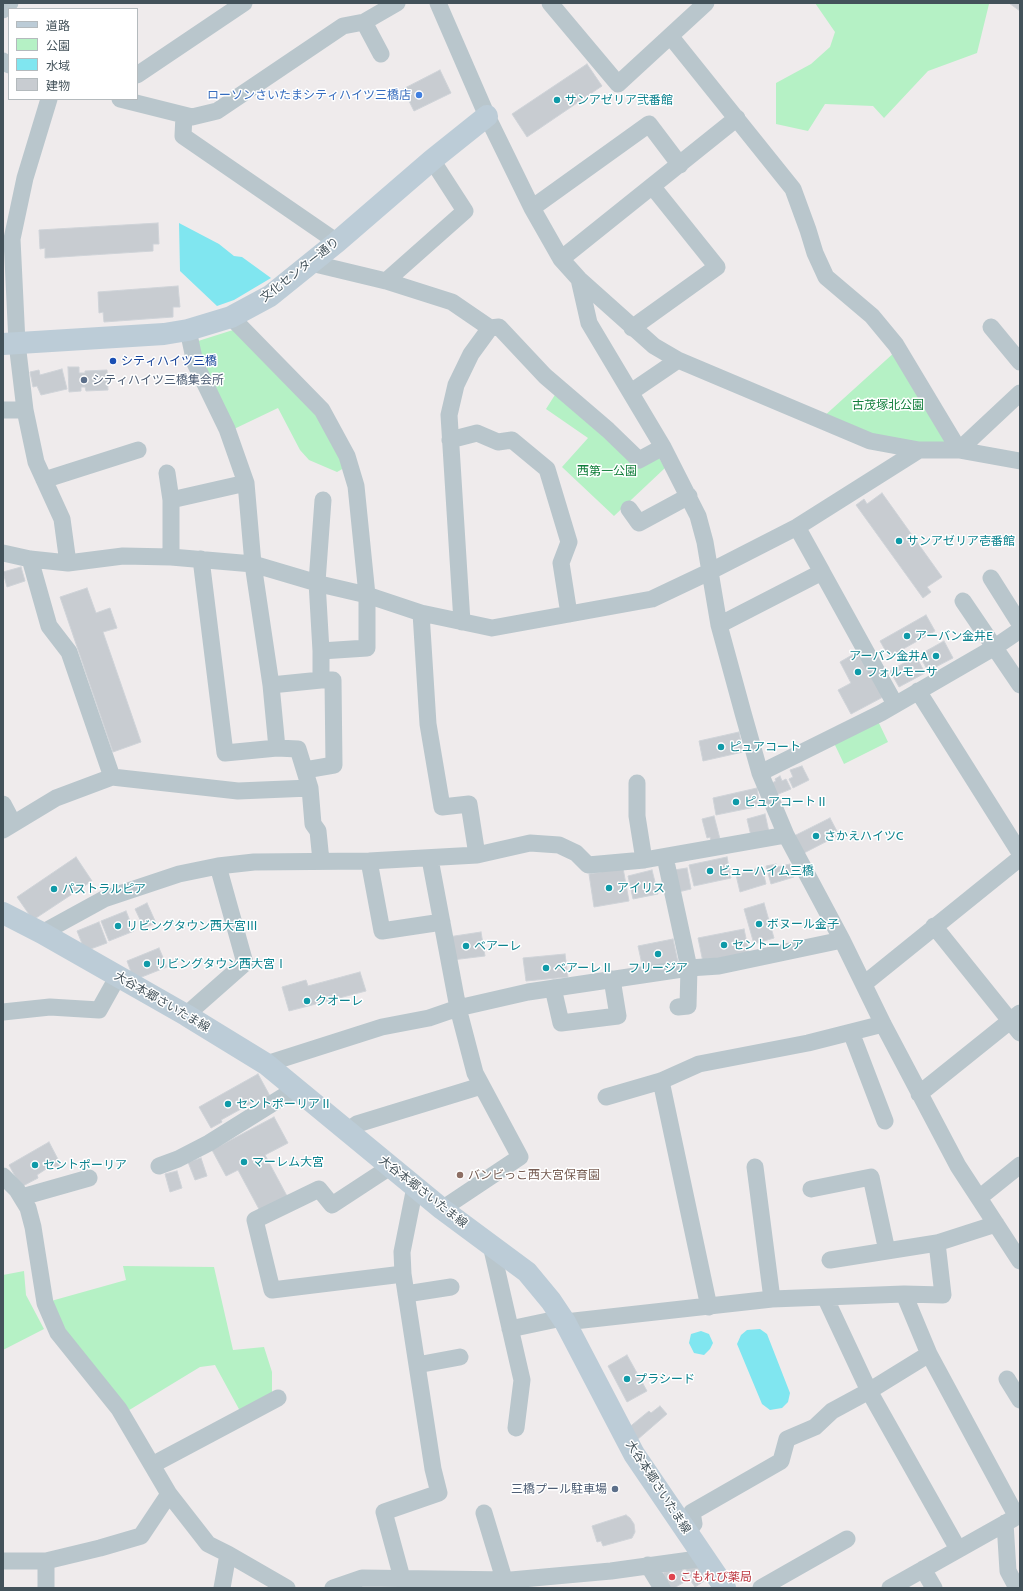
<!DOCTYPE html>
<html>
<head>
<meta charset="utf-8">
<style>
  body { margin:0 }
  #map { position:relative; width:1023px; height:1591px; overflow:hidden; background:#efebec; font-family:Cabin,"Noto Sans JP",sans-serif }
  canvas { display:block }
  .frame { position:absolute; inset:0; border:4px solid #43525a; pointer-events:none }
  .legend { position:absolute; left:8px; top:8px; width:130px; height:92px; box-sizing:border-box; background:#fff; border:1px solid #b4babd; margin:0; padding:5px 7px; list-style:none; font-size:12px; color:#43525a }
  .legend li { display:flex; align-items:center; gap:8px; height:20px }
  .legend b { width:20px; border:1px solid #b4babd }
</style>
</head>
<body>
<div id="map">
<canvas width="1023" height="1591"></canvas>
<div class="frame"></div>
<ul class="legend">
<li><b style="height:5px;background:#bcccd7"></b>道路</li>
<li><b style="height:11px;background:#b5f1c5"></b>公園</li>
<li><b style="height:11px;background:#80e6f0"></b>水域</li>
<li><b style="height:11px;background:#c8ccd1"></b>建物</li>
</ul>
</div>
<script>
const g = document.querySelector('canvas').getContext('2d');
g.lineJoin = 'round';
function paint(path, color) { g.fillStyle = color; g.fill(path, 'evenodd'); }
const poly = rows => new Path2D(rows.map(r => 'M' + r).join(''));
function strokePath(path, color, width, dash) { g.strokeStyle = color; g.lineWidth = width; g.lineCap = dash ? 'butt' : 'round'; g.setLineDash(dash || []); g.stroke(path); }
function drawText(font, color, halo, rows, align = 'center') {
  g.font = font + ' Cabin,"Noto Sans JP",sans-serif'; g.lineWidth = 3; g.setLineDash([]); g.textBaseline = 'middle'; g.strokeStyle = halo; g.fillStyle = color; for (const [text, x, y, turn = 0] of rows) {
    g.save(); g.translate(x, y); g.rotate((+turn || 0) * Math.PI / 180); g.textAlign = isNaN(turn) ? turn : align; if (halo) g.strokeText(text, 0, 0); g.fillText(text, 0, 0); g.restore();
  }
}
paint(poly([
  [815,3,987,3,989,4,977,53,928,71,884,118,873,106,825,104,808,131,776,124,776,83,811,64,830,47,835,32],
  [233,330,317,414,346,467,337,472,309,460,300,450,278,408,234,429,199,360,195,342],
  [896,351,954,446,871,438,822,418],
  [558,390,638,463,657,454,665,468,614,516,562,467,588,438,546,409],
  [877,719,888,742,844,764,834,743],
  [123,1266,214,1267,233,1350,264,1347,272,1372,272,1396,240,1411,215,1365,200,1367,126,1412,54,1314,51,1301,126,1280],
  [24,1271,26,1295,44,1329,3,1350,3,1275]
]), '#b5f1c5');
paint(poly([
  [179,223,219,244,234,256,242,257,271,278,234,300,217,306,180,271],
  [760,1329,767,1334,790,1393,788,1402,782,1408,770,1410,762,1404,737,1344,741,1335,747,1330],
  [701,1331,709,1334,713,1343,710,1349,704,1355,694,1353,689,1343,691,1334]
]), '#80e6f0');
const building = poly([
  [1009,3,1020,3,1020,11,1009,3],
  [587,64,602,86,527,137,512,114,587,64],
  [440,70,451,93,414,111,403,89,440,70],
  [158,223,159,244,153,244,153,251,45,258,45,248,40,249,39,230,158,223],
  [178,286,180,307,173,307,173,317,104,322,103,312,99,313,98,292,178,286],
  [68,367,79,367,79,373,85,373,85,371,107,370,108,390,86,391,85,387,81,387,81,391,69,392,68,367],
  [62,369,67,389,41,395,37,386,33,387,30,372,39,370,40,375,62,369],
  [882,493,942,577,927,587,931,592,923,598,856,505,864,499,867,504,882,493],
  [21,567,25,581,7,587,3,572,21,567],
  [87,588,96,613,110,608,117,628,103,632,141,742,113,752,60,597,87,588],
  [926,615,935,631,889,657,880,641,926,615],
  [944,641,953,658,928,671,919,655,944,641],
  [859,651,883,697,851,714,838,690,851,683,840,662,859,651],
  [916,656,925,673,899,687,890,671,916,656],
  [739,732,743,752,703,761,699,741,739,732],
  [802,766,809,780,793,788,789,779,793,777,790,770,802,766],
  [780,776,782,781,786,779,791,789,776,795,770,784,776,781,775,779,780,776],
  [757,788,760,806,716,815,713,798,757,788],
  [765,814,769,832,751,836,747,819,765,814],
  [714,816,720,839,711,841,710,837,707,838,702,819,714,816],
  [830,818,839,835,802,854,794,836,830,818],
  [76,857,92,881,33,920,17,897,76,857],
  [727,857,731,878,694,886,689,865,727,857],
  [776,864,777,867,790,864,794,877,771,884,766,866,776,864],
  [762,867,766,884,740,892,736,875,762,867],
  [623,868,629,901,594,907,589,874,623,868],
  [687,868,691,889,678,892,674,870,687,868],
  [652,870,658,894,633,899,628,876,652,870],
  [147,903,156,923,144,928,135,909,147,903],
  [764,903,774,938,754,944,744,909,764,903],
  [126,911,134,931,109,941,101,921,126,911],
  [99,922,107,943,85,951,77,931,99,922],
  [744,929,749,952,703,962,698,938,744,929],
  [481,932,485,956,452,960,448,937,481,932],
  [673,939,678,962,643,969,638,946,673,939],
  [159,948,167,967,134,980,127,961,159,948],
  [565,954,568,977,526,981,523,958,565,954],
  [360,972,366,991,289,1011,282,987,306,980,308,986,360,972],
  [258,1074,270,1096,260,1101,259,1099,221,1120,222,1122,211,1128,199,1107,258,1074],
  [274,1117,288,1143,265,1155,287,1196,260,1211,238,1170,226,1176,212,1150,274,1117],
  [49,1142,61,1165,51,1170,49,1167,37,1175,38,1178,21,1187,9,1165,49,1142],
  [201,1158,207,1176,195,1180,188,1162,201,1158],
  [177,1171,182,1188,170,1192,165,1174,177,1171],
  [627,1355,647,1391,627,1402,608,1366,627,1355],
  [660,1406,667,1414,637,1440,627,1429,649,1411,651,1413,660,1406],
  [626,1515,630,1518,634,1524,635,1532,632,1538,603,1546,601,1541,597,1542,592,1526,626,1515],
  [701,1563,710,1577,695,1587,691,1581,693,1580,685,1568,701,1563],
  [680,1567,688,1580,674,1588,670,1588,662,1574,669,1570,670,1572,680,1567]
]);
paint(building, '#c8ccd1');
strokePath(building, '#cfd3d8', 1);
strokePath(poly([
  [438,3,487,116,532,208,561,259,579,279,654,346,678,360,870,441,919,450,959,450,1020,461],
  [550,3,618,84,706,3],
  [3,10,10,3],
  [364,22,381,54],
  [671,37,793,189,808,230,815,253,826,277,872,316,896,345,959,450,1020,393],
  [3,61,9,65],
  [137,75,244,3],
  [49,99,25,178,12,239,17,343,25,410,36,462,62,519,68,563],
  [120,99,192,117,217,111,343,26,364,22,397,3],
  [184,115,183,136,337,242],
  [532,208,649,124,680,165],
  [561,259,737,118],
  [311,263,386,281,452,302,490,328,471,354,456,385,449,415,462,622],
  [579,279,589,323,663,447,698,516,705,542,719,625,743,713,760,773,786,835,842,940,883,1024,958,1166,1020,1261],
  [386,281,465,211,432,160],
  [231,317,322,410,347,456,356,486,367,595,367,648,321,651],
  [991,327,1020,362],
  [490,328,499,327,545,376,608,430,639,460,663,447],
  [632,328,717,267,652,186],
  [188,330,195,363,227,429,246,483,253,564,271,685,277,748,298,749,310,788,313,824,318,831,321,861],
  [631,392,678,360],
  [3,410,25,410],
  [450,440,477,433,498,442,512,440,547,469,569,542,561,563,569,614],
  [167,473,171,500,171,557],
  [44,480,138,450],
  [171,500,246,483],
  [629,509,639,523,689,496],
  [3,553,30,559,68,563,123,556,171,557,253,564,324,585,367,595,421,613,492,628,652,599,709,572,797,527,919,450],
  [30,559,49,626,69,652,112,777,238,791,310,788],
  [201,559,225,753,277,748],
  [822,572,895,704],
  [991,578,1020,624],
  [963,601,1020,685],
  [421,613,428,724,442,807,469,804,477,855,530,843,559,845,576,853,588,865,644,860,786,835],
  [719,625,822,572,797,527],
  [271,685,321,680],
  [918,691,1020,853],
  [305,770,334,765,333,680,321,680,321,651,317,582,323,500],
  [760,773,881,713,995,647,1020,630],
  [637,783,637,816,644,860],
  [3,804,13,823],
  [3,830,56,798,112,777],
  [665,857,689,968,688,1006,678,1007],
  [430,859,458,1008,475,1073,520,1157,442,1209],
  [369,861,382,931,442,922],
  [934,926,1020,1033],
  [42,933,104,899,179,874,218,866,254,862,369,861,477,855],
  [864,984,1020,858],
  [553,988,561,1023,618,1016,612,979],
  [3,1012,50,1007,99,1010,118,976],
  [186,1015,245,963,218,866],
  [851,1032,885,1121],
  [266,1064,382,1027,429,1018,458,1008,528,992,689,968,719,966,842,940],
  [661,1081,709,1307],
  [919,1094,1020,1013],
  [606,1097,661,1081,699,1064,808,1043,883,1024],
  [347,1131,357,1124,481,1086],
  [159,1166,178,1159,209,1143,297,1088],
  [390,1167,332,1205,319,1189,255,1220,272,1290,403,1274],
  [755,1167,772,1299],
  [3,1176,17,1190,28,1208,33,1227,45,1303,58,1333,119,1409,169,1494,208,1544,228,1554,287,1588],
  [811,1189,871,1177,887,1251],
  [22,1197,89,1178],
  [979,1198,1020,1165],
  [491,1245,522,1380,516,1428],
  [830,1260,937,1243,996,1224],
  [406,1294,451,1287],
  [904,1294,929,1354,1017,1517],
  [825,1297,869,1391,958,1549],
  [565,1322,772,1299,904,1294,943,1295,937,1243],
  [510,1329,562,1318],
  [417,1365,460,1357],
  [1007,1379,1020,1400],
  [152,1465,278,1398],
  [484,1513,504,1579],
  [1005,1523,1008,1571,1017,1588],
  [687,1531,694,1524,692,1512,781,1461,787,1439,815,1427,832,1411,869,1391,929,1354],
  [3,1561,46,1561,100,1548,141,1536,169,1494],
  [46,1561,46,1588],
  [648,1565,662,1588],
  [923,1569,934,1588],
  [402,1578,384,1512,439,1493,433,1469,403,1274,402,1252,415,1187],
  [222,1588,228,1554],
  [333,1588,362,1578,511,1580,611,1571,705,1558],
  [761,1588,847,1539],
  [890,1588,1020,1515]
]), '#b9c6cc', 17);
strokePath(poly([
  [3,344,164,334,188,330,231,317,270,296,337,242,432,160,487,116],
  [3,913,42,933,186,1015,266,1064,442,1209,527,1272,551,1301,565,1322,634,1454,725,1588]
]), '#bcccd7', 22);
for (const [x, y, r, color] of [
  [419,95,4,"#3f7fe0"],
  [557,100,4,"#0f9aa8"],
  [113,361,4,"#1a4fb4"],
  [84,380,4,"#5c6f8a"],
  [899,541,4,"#0f9aa8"],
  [907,636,4,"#0f9aa8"],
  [936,656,4,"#0f9aa8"],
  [858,672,4,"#0f9aa8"],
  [721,747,4,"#0f9aa8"],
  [736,802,4,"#0f9aa8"],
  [816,836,4,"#0f9aa8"],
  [710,871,4,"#0f9aa8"],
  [609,888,4,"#0f9aa8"],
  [54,889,4,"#0f9aa8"],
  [759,924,4,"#0f9aa8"],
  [118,926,4,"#0f9aa8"],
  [724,945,4,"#0f9aa8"],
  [466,946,4,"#0f9aa8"],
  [658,954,4,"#0f9aa8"],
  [147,964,4,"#0f9aa8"],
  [546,968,4,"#0f9aa8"],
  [307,1001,4,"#0f9aa8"],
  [228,1104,4,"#0f9aa8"],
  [244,1162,4,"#0f9aa8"],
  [35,1165,4,"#0f9aa8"],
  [460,1175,4,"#8d6e63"],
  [627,1379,4,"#0f9aa8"],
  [615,1489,4,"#5c6f8a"],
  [672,1577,4,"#e0444e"]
]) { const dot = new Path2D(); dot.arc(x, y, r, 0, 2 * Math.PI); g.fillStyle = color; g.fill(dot); strokePath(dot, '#fff', 1.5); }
drawText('12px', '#366cbe', '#fff', [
  ["ローソンさいたまシティハイツ三橋店",411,95]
], 'right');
drawText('12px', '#0d838f', '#fff', [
  ["サンアゼリア弐番館",565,100],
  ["サンアゼリア壱番館",907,541],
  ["アーバン金井E",915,636],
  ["アーバン金井A",928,656,"right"],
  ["フォルモーサ",866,672],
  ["ピュアコート",729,747],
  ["ピュアコートⅡ",744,802],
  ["さかえハイツC",824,836],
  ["ビューハイム三橋",718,871],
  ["アイリス",617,888],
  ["パストラルピア",62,889],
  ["ボヌール金子",767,924],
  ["リビングタウン西大宮Ⅲ",126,926],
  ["セントーレア",732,945],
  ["ベアーレ",474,946],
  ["リビングタウン西大宮Ⅰ",155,964],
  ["ベアーレⅡ",554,968],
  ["フリージア",658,968,"center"],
  ["クオーレ",315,1001],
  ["セントポーリアⅡ",236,1104],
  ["マーレム大宮",252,1162],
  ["セントポーリア",43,1165],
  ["プラシード",635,1379]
], 'left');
drawText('12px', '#43525a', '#fff', [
  ["文化センター通り",300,270,-38],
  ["大谷本郷さいたま線",162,1002,30],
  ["大谷本郷さいたま線",423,1192,38],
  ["大谷本郷さいたま線",658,1487,57]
]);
drawText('12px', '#164399', '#fff', [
  ["シティハイツ三橋",121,361]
], 'left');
drawText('12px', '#4e5e75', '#fff', [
  ["シティハイツ三橋集会所",92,380],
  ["三橋プール駐車場",607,1489,"right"]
], 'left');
drawText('12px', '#117e3b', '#fff', [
  ["古茂塚北公園",888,405],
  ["西第一公園",607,471]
]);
drawText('12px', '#785e54', '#fff', [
  ["バンビっこ西大宮保育園",468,1175]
], 'left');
drawText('12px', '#be3a42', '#fff', [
  ["こもれび薬局",680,1577]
], 'left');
</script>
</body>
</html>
